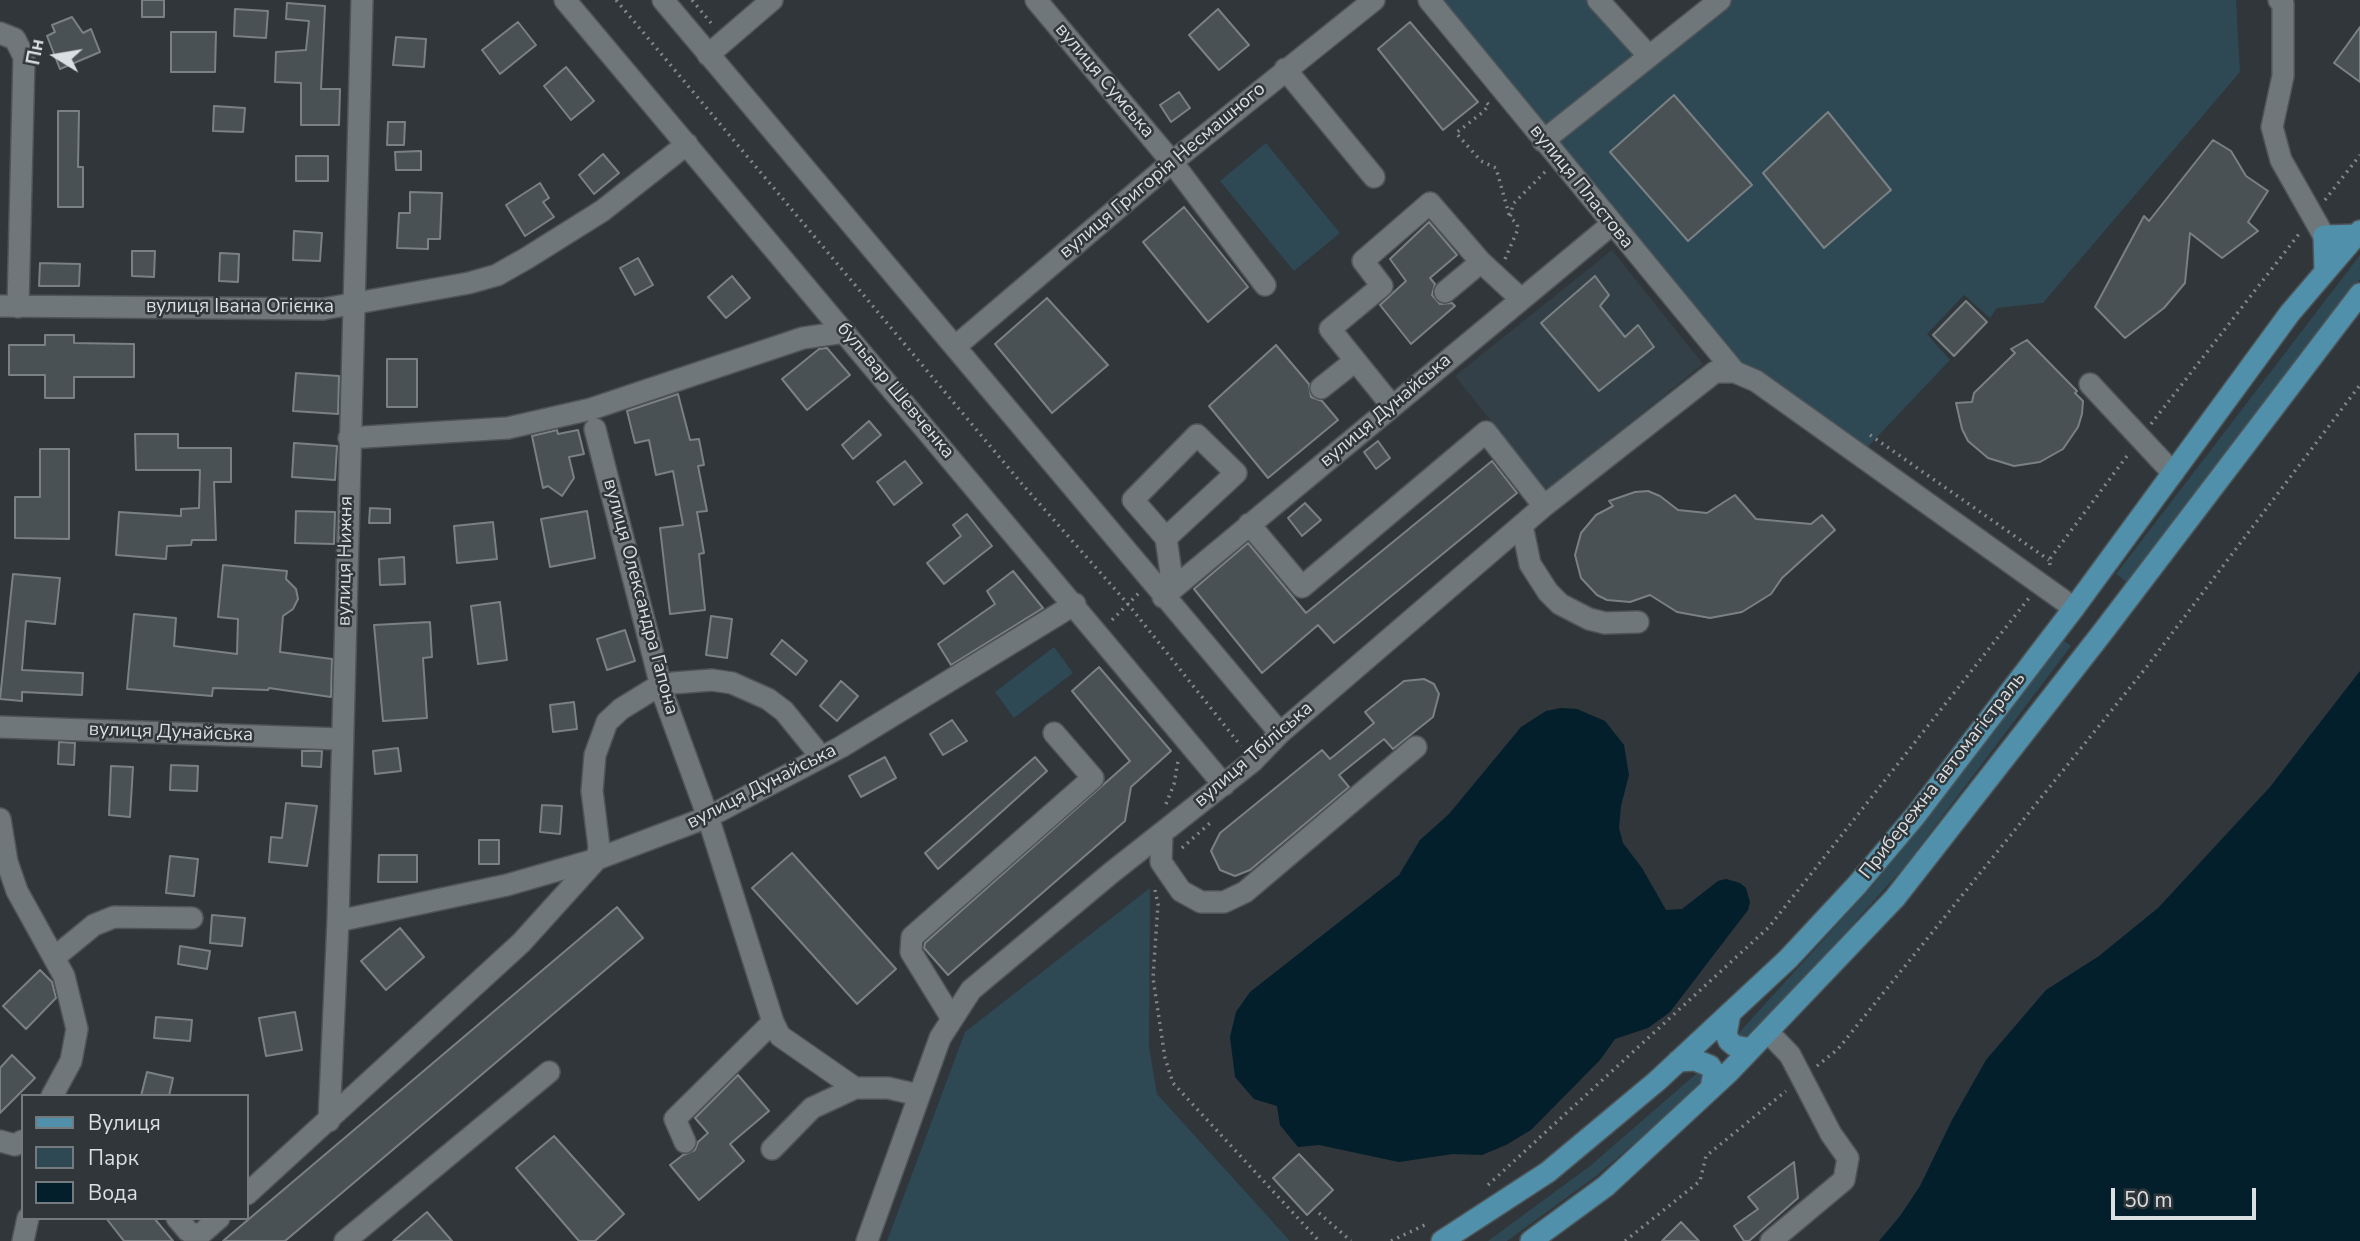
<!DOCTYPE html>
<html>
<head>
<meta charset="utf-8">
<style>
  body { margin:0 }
  #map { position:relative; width:2360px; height:1241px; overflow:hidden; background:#30363a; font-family:"Nunito Sans",sans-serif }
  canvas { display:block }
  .legend { position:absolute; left:21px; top:1094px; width:228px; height:126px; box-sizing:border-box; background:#30363a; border:2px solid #747a7d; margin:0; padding:9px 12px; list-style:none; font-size:21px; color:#dadfe1 }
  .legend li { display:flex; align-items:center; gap:14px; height:35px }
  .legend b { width:35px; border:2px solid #747a7d }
  .north { position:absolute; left:21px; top:21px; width:70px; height:70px; -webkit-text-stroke:5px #30363a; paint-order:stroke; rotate:281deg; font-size:19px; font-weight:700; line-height:28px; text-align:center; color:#dadfe1 }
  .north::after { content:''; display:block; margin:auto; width:24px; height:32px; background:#dadfe1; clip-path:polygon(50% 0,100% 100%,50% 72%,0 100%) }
  .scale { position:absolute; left:2111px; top:1188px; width:145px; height:32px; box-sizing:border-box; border:4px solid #dadfe1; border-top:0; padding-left:9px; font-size:21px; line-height:24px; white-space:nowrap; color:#dadfe1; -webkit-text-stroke:5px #30363a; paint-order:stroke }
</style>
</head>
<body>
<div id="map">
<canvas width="2360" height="1241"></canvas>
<ul class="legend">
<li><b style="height:9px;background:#5090aa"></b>Вулиця</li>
<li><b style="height:19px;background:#2e4854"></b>Парк</li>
<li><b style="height:19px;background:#031f2b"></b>Вода</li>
</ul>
<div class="north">Пн</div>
<div class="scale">50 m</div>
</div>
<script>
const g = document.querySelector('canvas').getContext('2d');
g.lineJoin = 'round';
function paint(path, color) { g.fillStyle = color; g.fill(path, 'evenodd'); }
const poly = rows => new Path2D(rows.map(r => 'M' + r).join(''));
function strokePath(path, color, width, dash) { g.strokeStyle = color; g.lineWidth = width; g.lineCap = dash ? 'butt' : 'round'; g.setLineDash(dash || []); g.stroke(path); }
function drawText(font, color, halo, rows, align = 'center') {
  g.font = font + ' "Nunito Sans",sans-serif'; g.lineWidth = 5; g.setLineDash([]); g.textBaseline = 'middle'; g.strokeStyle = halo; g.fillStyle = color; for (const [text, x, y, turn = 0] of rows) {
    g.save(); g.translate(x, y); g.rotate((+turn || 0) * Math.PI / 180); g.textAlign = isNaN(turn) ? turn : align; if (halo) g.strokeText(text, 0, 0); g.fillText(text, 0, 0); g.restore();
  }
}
paint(poly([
  [1612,250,1703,364,1547,490,1455,376]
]), '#334047');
paint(poly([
  [1429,0,1598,0,1648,55,1720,0,2236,0,2240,72,2043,303,1997,308,1990,318,1964,295,1927,334,1950,360,1860,455,1756,381],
  [1266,143,1340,233,1294,271,1220,181],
  [2360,255,2360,279,2128,583,2116,574],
  [2060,638,2071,646,1905,866,1746,1044,1735,1037,1874,884,1923,823],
  [1054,647,1073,673,1014,718,995,692],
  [1150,888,1149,1047,1157,1094,1290,1241,887,1241,965,1032],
  [1704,1067,1711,1078,1595,1177,1507,1241,1488,1241,1590,1166]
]), '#2e4854');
paint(poly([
  [2360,671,2360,1241,1879,1241,1900,1216,1920,1186,1952,1120,1986,1060,2046,990,2099,956,2158,908,2270,787],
  [1561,708,1577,709,1605,721,1624,745,1629,775,1621,806,1619,828,1623,843,1642,868,1666,910,1682,909,1718,881,1726,879,1740,883,1746,888,1750,902,1748,910,1670,1012,1648,1028,1615,1039,1600,1060,1531,1130,1506,1145,1482,1155,1453,1154,1399,1162,1319,1145,1298,1147,1280,1125,1277,1106,1254,1099,1235,1077,1230,1037,1236,1012,1250,992,1399,875,1420,840,1449,814,1521,727,1546,711]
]), '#031f2b');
const building = poly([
  [142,0,164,0,164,17,142,17,142,0],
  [287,3,325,6,321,89,340,89,339,125,301,125,301,83,275,82,276,52,306,50,309,21,286,19,287,3],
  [235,9,268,11,266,38,234,36,235,9],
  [1218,9,1249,45,1219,70,1189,35,1218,9],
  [72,17,83,33,91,29,100,52,60,69,47,36,55,32,52,25,72,17],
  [518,22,536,45,500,74,482,50,518,22],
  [1410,22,1478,102,1443,130,1378,49,1410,22],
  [2360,27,2360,82,2334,63,2360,27],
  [171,32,216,32,215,72,171,72,171,32],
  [396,37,426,39,424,67,393,65,396,37],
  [566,67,594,101,571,120,544,86,566,67],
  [1179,92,1190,108,1171,122,1160,105,1179,92],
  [1674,95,1752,185,1688,241,1610,152,1674,95],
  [214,106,245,108,243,132,213,131,214,106],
  [58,111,79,111,78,167,83,167,83,207,58,207,58,111],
  [1828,112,1891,190,1824,248,1763,173,1828,112],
  [388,122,405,122,404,145,387,145,388,122],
  [2213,140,2231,151,2246,176,2268,191,2248,222,2258,231,2222,258,2190,233,2185,283,2164,308,2125,338,2095,307,2144,216,2149,221,2213,140],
  [421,151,421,170,396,170,395,152,421,151],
  [603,154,619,173,594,194,579,175,603,154],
  [296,156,328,156,328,181,296,181,296,156],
  [540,183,549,198,543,202,554,217,525,236,506,205,540,183],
  [410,192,442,193,440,239,428,239,428,249,397,248,399,213,410,213,410,192],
  [1184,207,1248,287,1208,322,1143,242,1184,207],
  [1429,222,1457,255,1430,278,1435,284,1432,295,1440,304,1452,303,1455,306,1411,344,1380,305,1406,281,1390,259,1429,222],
  [294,231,322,233,320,261,293,260,294,231],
  [132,251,155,251,154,277,132,276,132,251],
  [220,253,239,254,238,282,219,281,220,253],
  [638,258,653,285,635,295,620,268,638,258],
  [40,263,80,264,79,286,39,286,40,263],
  [732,276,750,298,726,318,708,297,732,276],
  [1595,276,1609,295,1600,306,1625,337,1638,325,1654,347,1599,391,1541,323,1595,276],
  [1047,298,1108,365,1052,413,995,344,1047,298],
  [1966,301,1987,322,1954,356,1933,335,1966,301],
  [45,335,74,335,74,343,134,344,134,377,74,377,74,398,45,398,45,375,9,375,9,345,45,345,45,335],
  [2027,340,2077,391,2075,393,2083,401,2082,414,2078,427,2063,449,2040,462,2014,466,1988,458,1968,441,1962,429,1956,403,1972,402,1974,393,2015,353,2011,349,2027,340],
  [1276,345,1309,384,1311,397,1322,401,1338,420,1268,478,1209,406,1276,345],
  [827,348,850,375,807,410,782,379,819,349,827,348],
  [387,359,417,359,417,407,387,407,387,359],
  [296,373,339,376,338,414,293,411,296,373],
  [678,394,690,440,699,439,704,465,698,466,707,511,697,512,704,553,699,554,705,610,670,614,660,528,683,525,673,471,656,475,649,440,635,443,627,411,678,394],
  [869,421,881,435,853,459,842,445,869,421],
  [557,430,558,434,578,430,584,454,569,457,574,478,562,496,548,486,543,488,532,436,557,430],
  [135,434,178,434,178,448,231,448,231,482,214,482,216,540,192,540,191,545,167,546,166,559,116,555,119,512,181,516,181,509,199,508,200,470,136,470,135,434],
  [1378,441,1390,458,1376,469,1364,452,1378,441],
  [294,443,337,446,335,480,292,477,294,443],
  [40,449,69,449,69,539,15,538,15,497,40,497,40,449],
  [905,461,922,483,894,505,877,482,905,461],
  [1492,461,1517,493,1334,643,1318,625,1262,673,1194,589,1248,543,1306,613,1492,461],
  [1648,491,1660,496,1678,510,1707,513,1735,495,1756,519,1811,524,1822,515,1835,530,1782,578,1771,594,1742,612,1710,618,1677,612,1650,595,1630,602,1607,600,1597,595,1581,578,1575,555,1581,533,1596,515,1613,506,1609,501,1635,492,1648,491],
  [1305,503,1321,520,1302,536,1288,518,1305,503],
  [370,508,390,509,390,523,369,523,370,508],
  [296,511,335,512,334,544,295,543,296,511],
  [587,511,595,558,550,567,541,519,587,511],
  [967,514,992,546,944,584,927,563,961,536,953,525,967,514],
  [493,522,497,559,457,563,454,526,493,522],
  [404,557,405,584,380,585,379,559,404,557],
  [223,565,287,571,286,579,296,589,298,599,293,609,283,616,280,652,332,659,331,697,269,688,268,690,213,688,212,696,127,689,134,614,176,618,174,646,237,654,238,619,218,617,223,565],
  [1013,571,1043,608,951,665,938,644,995,604,987,591,1013,571],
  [13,574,60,578,55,624,26,621,22,670,83,673,82,695,22,692,22,701,0,699,13,574],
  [500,602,507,660,478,664,471,606,500,602],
  [711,616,732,619,727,658,706,655,711,616],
  [430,622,432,657,423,658,427,718,383,721,374,625,430,622],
  [625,630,635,661,607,670,597,639,625,630],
  [782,640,807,661,796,675,771,654,782,640],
  [1099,667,1171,751,1131,787,1125,821,948,975,924,948,925,943,1130,761,1072,691,1099,667],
  [1424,679,1434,684,1439,694,1433,717,1393,749,1384,739,1339,775,1349,787,1250,870,1235,876,1220,870,1211,851,1220,833,1322,750,1330,759,1374,723,1365,712,1404,681,1424,679],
  [841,681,858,696,837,721,820,706,841,681],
  [574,702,577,729,553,732,550,705,574,702],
  [952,720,967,741,943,755,930,734,952,720],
  [59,742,75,743,74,765,58,764,59,742],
  [398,748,401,771,375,774,373,751,398,748],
  [302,751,322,751,321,767,302,766,302,751],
  [885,757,896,778,861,797,849,776,885,757],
  [1035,757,1047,771,938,869,925,853,1035,757],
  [171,765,198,766,197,791,170,790,171,765],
  [111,766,133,767,130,817,109,815,111,766],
  [286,803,317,806,307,866,269,862,271,837,282,838,286,803],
  [542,805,562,806,560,834,540,832,542,805],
  [479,840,499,840,499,864,479,864,479,840],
  [792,853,896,969,857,1004,752,888,792,853],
  [379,855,417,855,417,882,378,882,379,855],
  [170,856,198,859,194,896,166,893,170,856],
  [617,907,643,938,285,1241,223,1241,617,907],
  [212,915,245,918,242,946,210,943,212,915],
  [400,928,424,957,386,990,361,961,400,928],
  [180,946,210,951,207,969,178,964,180,946],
  [40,970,52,982,56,998,26,1029,3,1006,40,970],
  [295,1012,302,1050,266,1056,259,1018,295,1012],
  [156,1017,192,1020,190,1041,154,1038,156,1017],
  [12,1055,35,1078,0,1113,0,1068,12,1055],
  [147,1072,173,1078,169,1096,141,1096,147,1072],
  [738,1075,769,1111,730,1144,744,1161,699,1200,670,1165,683,1155,695,1150,698,1142,708,1133,695,1118,738,1075],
  [554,1136,624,1214,595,1241,579,1241,516,1168,554,1136],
  [1299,1154,1333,1190,1307,1215,1273,1178,1299,1154],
  [1794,1162,1798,1198,1749,1241,1744,1241,1734,1226,1758,1209,1748,1197,1794,1162],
  [427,1212,452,1241,393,1241,427,1212],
  [106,1218,154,1218,173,1241,124,1241,106,1218],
  [1681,1222,1699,1241,1662,1241,1681,1222]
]);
paint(building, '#4a5154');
strokePath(building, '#798184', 2);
const minor = poly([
  [565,0,1224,785],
  [663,0,1280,733],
  [1036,0,1172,162,1265,285],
  [1429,0,1735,372],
  [1598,0,1648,55],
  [2279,0,2283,4,2283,76,2272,127,2281,160,2324,236],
  [0,33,15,39,24,57,18,307],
  [708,55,772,0],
  [1285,69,1374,177],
  [1543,141,1720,0],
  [1445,292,1481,262],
  [0,306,323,309,469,283,497,275,527,258,602,211,687,144],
  [956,346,1172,162,1374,0],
  [2090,384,2173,473],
  [1321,388,1355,361],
  [1392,406,1330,329,1382,286,1363,261,1430,203,1481,262,1521,299],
  [595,429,663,694,708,817,773,1022,780,1036,855,1088],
  [349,438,508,428,591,409,803,338,845,332],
  [1249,524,1302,587,1486,432,1544,506],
  [1522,525,1530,564,1548,592,1560,604,1589,619,1605,623,1638,622],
  [1163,597,1611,225],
  [1163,597,1171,573,1166,538,1133,500,1197,435,1236,473,1166,538],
  [0,727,341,739],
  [0,819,7,862,17,891,64,976,77,1029,71,1061,52,1096],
  [1162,833,1161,862,1181,891,1201,902,1224,902,1245,892,1416,747],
  [338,921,507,885,597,859,708,817,841,747,1075,604],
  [55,957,94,925,114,917,192,918],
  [951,1017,911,952,912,937,1093,778,1054,733],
  [1768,1032,1790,1055,1831,1134,1848,1158,1844,1180,1771,1241],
  [329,1121,338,921,362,0],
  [0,1141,15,1145,22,1141],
  [685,1142,675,1119,773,1022],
  [772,1149,812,1108,855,1088,888,1088,919,1095],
  [247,1194,521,943,597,859,599,847,592,791,595,755,607,722,621,709,655,688,673,683,712,680,732,683,768,699,784,711,814,748,818,758],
  [177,1218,188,1231,195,1235,202,1233,219,1218],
  [23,1241,28,1218],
  [345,1241,549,1072],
  [867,1241,940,1038,971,990,1111,873,1253,761,1280,733,1544,506,1715,372,1735,372,1756,381,2074,608]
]);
const major = poly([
  [2325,270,2324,236,2357,235],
  [1730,1013,1726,1034,1729,1041,1735,1046,1751,1049],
  [1678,1061,1695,1060,1710,1066,1714,1072,1711,1088],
  [1442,1241,1548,1172,1657,1081,1788,959,1857,885,1916,815,2074,608,2290,313,2360,231],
  [1531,1241,1606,1186,1729,1072,1895,898,2102,633,2360,294]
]);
strokePath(minor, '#4e5457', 24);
strokePath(major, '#4e5457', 24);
strokePath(poly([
  [616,0,1022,484,1128,604,1241,746],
  [692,0,711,23],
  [1487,103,1489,105,1483,112,1456,133,1481,161,1496,168,1510,218],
  [2325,200,2360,155],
  [1505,259,1518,229,1517,223,1510,218,1513,204,1546,171],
  [2151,424,2299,234],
  [1870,435,2049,560],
  [2050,565,2049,560,2130,452],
  [1112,620,1139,593],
  [1166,804,1174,784,1178,761],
  [1182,848,1210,823],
  [1155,890,1158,904,1153,978,1165,1058,1173,1083,1319,1241],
  [1817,1066,1838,1049,2145,669,2360,385],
  [1488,1185,1769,927,2029,598],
  [1319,1213,1351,1241],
  [1391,1241,1429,1223],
  [1625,1241,1700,1181,1706,1156,1786,1091]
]), '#81878a', 3.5, [2, 5]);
strokePath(minor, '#6f777a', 21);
strokePath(major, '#5090aa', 21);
drawText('19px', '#dadfe1', '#30363a', [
  ["вулиця Сумська",1104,81,50],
  ["вулиця Григорія Несмашного",1163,171,-40],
  ["вулиця Пластова",1581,187,51],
  ["вулиця Івана Огієнка",240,307],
  ["бульвар Шевченка",895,391,50],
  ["вулиця Дунайська",1386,411,-40],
  ["вулиця Нижня",346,561,-89],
  ["вулиця Олександра Гапона",640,597,75],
  ["вулиця Дунайська",171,733,2],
  ["вулиця Тбіліська",1254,755,-41],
  ["Прибережна автомагістраль",1943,776,-52],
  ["вулиця Дунайська",762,787,-27]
]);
</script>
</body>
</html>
